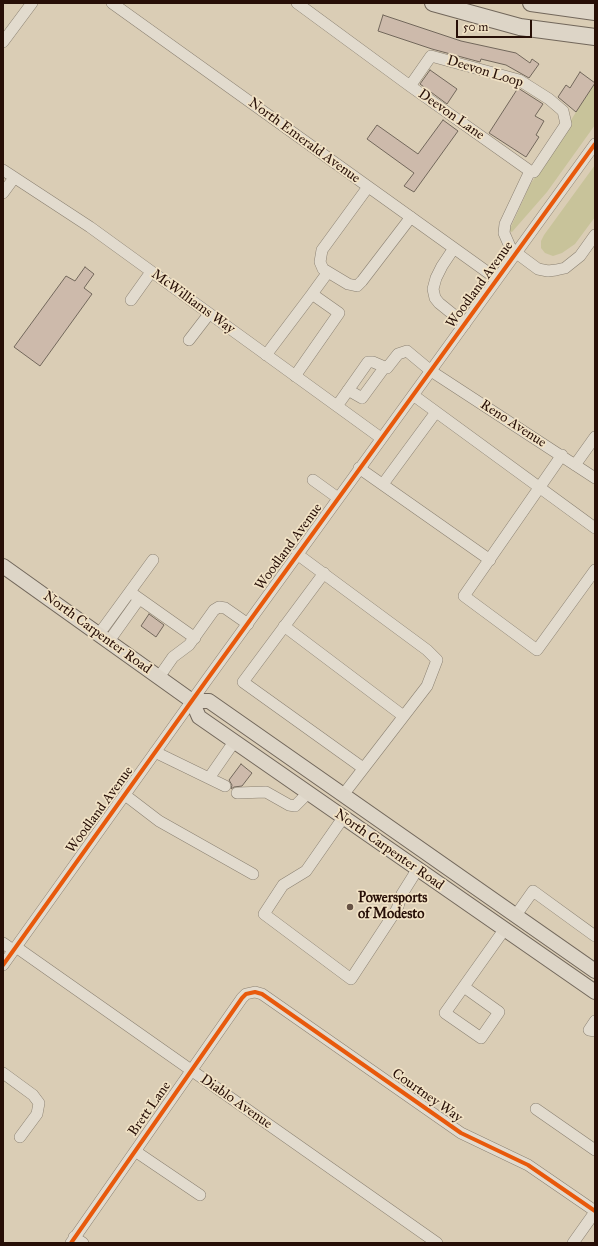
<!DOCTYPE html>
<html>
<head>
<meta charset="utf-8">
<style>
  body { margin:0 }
  #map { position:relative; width:598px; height:1246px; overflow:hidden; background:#dacdb5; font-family:"IM FELL Great Primer",serif }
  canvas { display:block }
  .frame { position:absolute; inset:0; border:4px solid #270f07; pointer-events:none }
  .scale { position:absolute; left:456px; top:20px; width:76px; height:18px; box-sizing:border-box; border:2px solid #270f07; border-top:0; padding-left:5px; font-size:12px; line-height:14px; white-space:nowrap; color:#270f07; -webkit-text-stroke:3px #f1e2c5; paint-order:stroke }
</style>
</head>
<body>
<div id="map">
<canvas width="598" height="1246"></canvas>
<div class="frame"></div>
<div class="scale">50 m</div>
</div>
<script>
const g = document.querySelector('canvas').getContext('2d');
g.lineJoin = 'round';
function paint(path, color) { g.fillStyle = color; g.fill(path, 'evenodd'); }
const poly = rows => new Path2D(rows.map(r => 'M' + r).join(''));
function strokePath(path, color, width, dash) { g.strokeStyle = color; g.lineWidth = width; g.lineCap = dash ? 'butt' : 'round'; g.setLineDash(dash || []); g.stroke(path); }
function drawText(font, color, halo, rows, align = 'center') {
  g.font = font + ' "IM FELL Great Primer",serif'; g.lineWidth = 3.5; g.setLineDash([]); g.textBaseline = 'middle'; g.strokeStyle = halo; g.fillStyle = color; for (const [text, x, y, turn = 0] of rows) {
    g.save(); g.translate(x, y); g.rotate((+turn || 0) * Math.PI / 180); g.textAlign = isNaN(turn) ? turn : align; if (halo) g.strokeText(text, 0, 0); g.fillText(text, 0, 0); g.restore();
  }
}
paint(poly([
  [595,82,595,125,547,192,512,232,509,231,530,185],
  [595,165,595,217,575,244,562,253,553,256,545,253,541,248,541,241,544,235]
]), '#c8c39a');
const building = poly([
  [383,15,461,41,516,53,530,63,532,59,539,64,529,78,506,65,481,59,480,62,432,49,378,31,383,15],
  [430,70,457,89,447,104,420,84,430,70],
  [580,72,595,83,576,112,558,97,566,85,570,88,580,72],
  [518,88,543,104,535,116,544,121,536,135,539,137,526,157,489,133,518,88],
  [443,120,458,131,414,192,404,186,414,173,367,139,377,125,418,154,443,120],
  [85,267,94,274,84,288,92,294,40,366,14,347,66,276,75,281,85,267],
  [149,614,164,625,156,637,141,626,149,614],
  [241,764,252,773,242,786,234,787,231,789,232,785,229,780,241,764]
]);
paint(building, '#cdbaab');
strokePath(building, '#72675b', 1);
const minor = poly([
  [112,3,497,279],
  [297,3,410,86,530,171,534,172,566,124,563,111,549,99,519,80,431,56,410,86],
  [3,42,32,3],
  [3,170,90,227,381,438],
  [530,171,505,224,504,233,511,249,538,269,548,271,556,270,565,268,580,256,595,235],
  [368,187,322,250,320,262,323,269,348,284,357,286,362,281,411,217],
  [3,193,14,178],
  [454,248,442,266,436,278,433,289,435,298,439,303,465,324],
  [312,294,328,272],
  [131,300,151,272],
  [189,340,209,314],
  [266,355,312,294,339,313,295,376],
  [348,390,362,398,384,368],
  [413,395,595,528],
  [337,406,368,362,373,362,387,368,398,354,407,351,431,371,595,478],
  [562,455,464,596,537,650,595,570],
  [575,465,595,437],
  [359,468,490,560],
  [313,480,338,498],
  [383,484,436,412],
  [297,554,427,650,437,660,427,686,343,795],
  [324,573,243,682,363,768],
  [130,592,195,638],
  [284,626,402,715],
  [99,634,153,560],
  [109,641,139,599],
  [159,677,173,657,189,645,214,610,219,607,225,608,248,624],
  [155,752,225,786],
  [209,778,234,742],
  [237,793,266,792,289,805,295,806,308,793],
  [125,795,159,821,253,874],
  [343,818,306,871,283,885,264,914,351,979,397,909,402,894,417,870],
  [516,915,533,891,595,936],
  [3,943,13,950],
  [16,947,437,1243],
  [3,965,206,681,595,144],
  [464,987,499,1012,481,1038,445,1013,504,930],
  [595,1021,589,1030,595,1031],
  [3,1073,33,1095,39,1103,37,1114,20,1137],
  [536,1109,595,1150],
  [135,1151,200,1195],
  [74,1237,83,1243],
  [71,1243,242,998,246,994,255,992,262,994,461,1133,528,1165,595,1211],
  [573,1243,595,1212]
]);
const major = poly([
  [3,566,192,701,199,717,595,992],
  [192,701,209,701,595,971]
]);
const highway = poly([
  [433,3,520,27,595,37],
  [531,3,595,12]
]);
strokePath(minor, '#8b8172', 12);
strokePath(major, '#72675b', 16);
strokePath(highway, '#72675b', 18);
strokePath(minor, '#e2dbce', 11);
strokePath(major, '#ddd5c7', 14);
strokePath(highway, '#ddd5c7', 16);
strokePath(poly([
  [3,965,206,681,595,144],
  [71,1243,242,998,246,994,255,992,262,994,461,1133,528,1165,595,1211]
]), '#e8590c', 4);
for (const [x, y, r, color] of [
  [350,907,4,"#665244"]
]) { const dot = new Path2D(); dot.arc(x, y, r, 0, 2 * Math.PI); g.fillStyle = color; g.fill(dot); strokePath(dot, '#f1e2c5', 1.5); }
drawText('14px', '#270f07', '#f1e2c5', [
  ["Deevon Loop",485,72,17],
  ["Deevon Lane",451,115,35],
  ["North Emerald Avenue",304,141,36],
  ["Woodland Avenue",480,285,-54],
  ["McWilliams Way",193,302,36],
  ["Reno Avenue",513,424,33],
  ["Woodland Avenue",289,547,-54],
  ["North Carpenter Road",97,633,36],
  ["Woodland Avenue",100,810,-54],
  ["North Carpenter Road",389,850,35],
  ["Courtney Way",427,1096,35],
  ["Diablo Avenue",236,1102,35],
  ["Brett Lane",150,1109,-55]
]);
drawText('bold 14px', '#270f07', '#f1e2c5', [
  ["Powersports",358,899],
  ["of Modesto",358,915]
], 'left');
</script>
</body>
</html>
